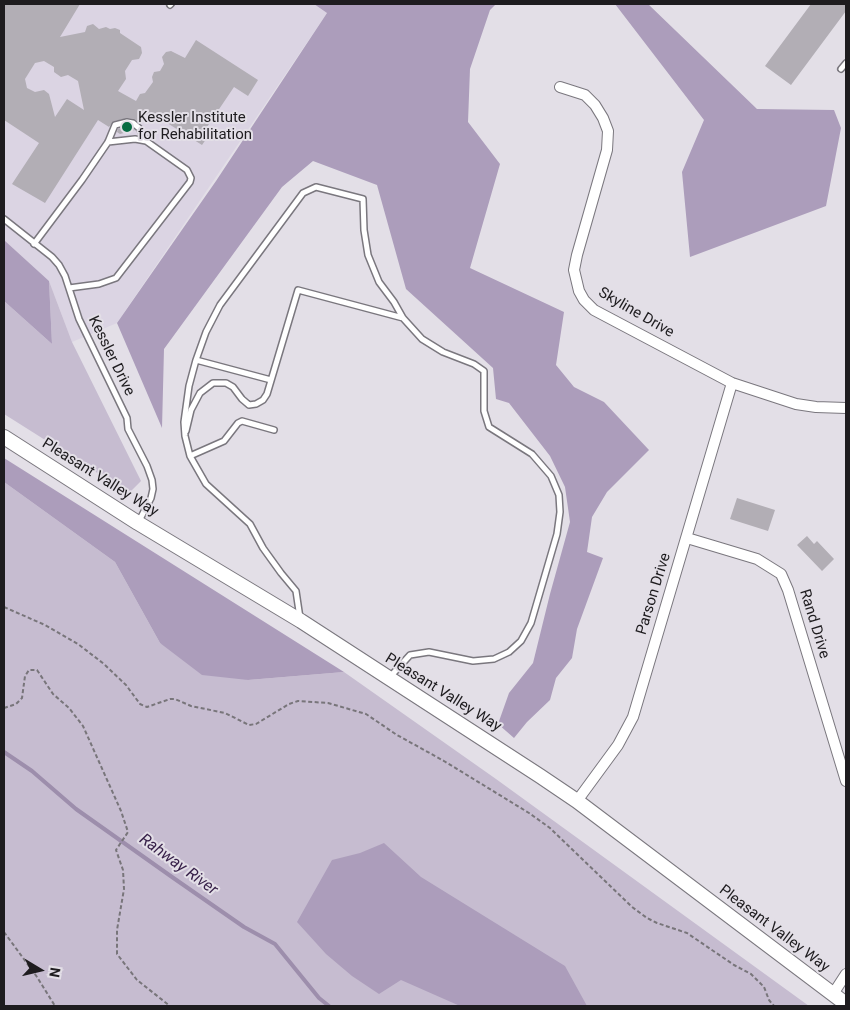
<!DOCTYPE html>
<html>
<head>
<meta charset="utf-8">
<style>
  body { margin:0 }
  #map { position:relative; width:850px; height:1010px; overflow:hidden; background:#e3dfe7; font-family:Roboto,sans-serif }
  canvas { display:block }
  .frame { position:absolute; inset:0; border:5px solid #1e1c1f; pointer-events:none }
  .north { position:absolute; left:15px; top:945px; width:50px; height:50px; -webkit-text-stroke:4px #e3dfe7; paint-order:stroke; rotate:99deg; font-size:14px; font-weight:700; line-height:20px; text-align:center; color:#1e1c1f }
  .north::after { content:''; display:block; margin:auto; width:18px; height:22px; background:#1e1c1f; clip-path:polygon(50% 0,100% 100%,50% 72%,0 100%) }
</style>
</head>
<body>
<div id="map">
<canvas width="850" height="1010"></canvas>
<div class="frame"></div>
<div class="north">N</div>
</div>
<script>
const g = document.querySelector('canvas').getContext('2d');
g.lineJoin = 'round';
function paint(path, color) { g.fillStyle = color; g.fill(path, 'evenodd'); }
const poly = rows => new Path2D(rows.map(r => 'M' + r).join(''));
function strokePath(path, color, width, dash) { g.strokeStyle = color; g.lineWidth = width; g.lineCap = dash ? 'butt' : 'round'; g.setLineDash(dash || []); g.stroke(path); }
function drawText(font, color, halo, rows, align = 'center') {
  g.font = font + ' Roboto,sans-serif'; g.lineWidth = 4; g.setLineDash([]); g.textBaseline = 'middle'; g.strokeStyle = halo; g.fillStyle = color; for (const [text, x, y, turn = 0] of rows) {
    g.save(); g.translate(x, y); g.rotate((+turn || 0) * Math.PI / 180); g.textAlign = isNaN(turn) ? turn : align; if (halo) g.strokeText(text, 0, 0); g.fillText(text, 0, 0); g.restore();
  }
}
paint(poly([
  [4,4,314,4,327,13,117,323,72,342,49,281,4,240]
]), '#dbd4e3');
paint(poly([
  [49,281,72,342,141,481,129,493,4,414,4,301,52,344],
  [4,482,115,562,160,643,248,680,344,672,496,779,809,1006,4,1006]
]), '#c6bcd0');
paint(poly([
  [314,4,496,4,490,10,470,69,468,122,500,164,470,268,564,312,556,365,574,387,604,402,649,450,607,492,592,517,587,552,603,558,577,629,572,658,556,678,550,700,527,722,514,738,498,724,509,693,533,663,550,594,570,522,565,487,550,456,509,403,496,399,493,368,406,289,377,185,313,161,282,187,164,349,162,428,117,323,216,181,327,13],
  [615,4,648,4,757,109,834,110,841,128,826,206,690,257,682,172,704,120],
  [4,240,49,281,52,344,4,301],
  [4,458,344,672,248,680,202,675,160,643,115,562,4,482],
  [384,843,421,877,565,966,587,1006,460,1006,401,980,379,994,352,976,326,954,297,922,332,860,360,853]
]), '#ac9dbb');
strokePath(poly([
  [4,752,32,771,76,809,172,877,244,927,275,944,319,998,329,1006]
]), '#9d8eac', 4);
paint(poly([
  [4,4,80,4,60,37,85,32,87,26,93,24,99,29,106,27,110,29,115,28,120,30,120,33,141,47,142,53,139,59,132,60,125,71,126,79,118,91,136,101,140,94,145,93,153,82,152,77,154,72,160,71,164,64,162,57,166,52,171,51,185,58,196,40,258,80,248,96,234,87,205,130,211,132,202,145,153,114,151,118,145,114,140,123,134,119,128,118,114,121,109,127,98,120,45,203,12,184,39,143,4,120],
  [44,61,54,67,54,72,61,77,68,75,78,81,84,110,67,99,55,117,49,94,44,90,35,92,27,88,25,79,35,63],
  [811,4,846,4,846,11,791,85,765,66],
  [127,126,135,130,120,134,117,132,118,129],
  [737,498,775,510,768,531,730,519],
  [807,536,814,544,817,541,834,559,822,571,797,545]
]), '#b2aeb5');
const service = poly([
  [170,5,171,4],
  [841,69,846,63],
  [4,219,52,257,59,265,65,276,79,319,127,418,128,429,147,466,152,480,153,489,151,498,139,521],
  [34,244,82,180,108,142,115,125,127,122,133,123,139,128,146,141],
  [69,288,99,284,116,278,190,182,191,178,187,170,146,141,135,139,108,142],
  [196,360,271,380],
  [186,431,191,410,200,393,213,383,226,383,233,387,242,399,249,405,256,404,263,400,267,394,298,290,403,318],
  [190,456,224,441,238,423,242,421,274,430],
  [300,618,296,591,281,573,263,548,250,524,206,484,190,456,185,436,184,422,189,386,196,360,206,332,220,305,303,193,316,187,363,199,364,230,368,255,379,282,394,302,403,318,422,339,443,352,474,364,484,371,484,411,489,427,532,454,551,476,559,495,560,512,557,534,531,623,521,641,509,652,494,659,473,661,429,652,410,655,389,678]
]);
const minor = poly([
  [560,87,585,95,595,105,603,118,608,131,607,150,577,255,574,270,579,291,584,300,594,310,732,383,796,404,816,407,846,408],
  [687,538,757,559,781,574,788,590,846,781],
  [577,801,618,745,633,717,732,383],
  [833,994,846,974]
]);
const secondary = poly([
  [4,437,138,523,301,621,540,776,577,801,846,1004]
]);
strokePath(service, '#7a777e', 8);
strokePath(minor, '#7a777e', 12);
strokePath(secondary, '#7a777e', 16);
strokePath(poly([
  [4,607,45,625,78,644,104,664,126,685,140,704,147,707,170,699,175,699,191,706,225,713,249,725,256,724,289,704,298,701,328,703,366,714,397,735,444,761,529,813,550,828,632,907,647,918,657,923,687,933,734,965,751,974,764,987,769,1000,774,1006],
  [4,708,16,704,22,698,25,676,29,670,37,670,53,694,69,708,83,726,121,811,128,832,116,850,123,870,124,889,117,930,117,954,137,980,170,1006],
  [4,932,37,977,55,1006]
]), '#78757a', 2, [4, 2.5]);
strokePath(service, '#fff', 5);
strokePath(minor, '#fff', 10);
strokePath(secondary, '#fff', 14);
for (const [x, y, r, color] of [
  [127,127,6,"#066c42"]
]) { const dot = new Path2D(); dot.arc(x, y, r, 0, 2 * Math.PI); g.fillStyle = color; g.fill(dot); strokePath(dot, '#e3dfe7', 2); }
drawText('15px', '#1e1c1f', '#e3dfe7', [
  ["Kessler Institute",138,118],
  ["for Rehabilitation",138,135]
], 'left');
drawText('15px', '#1e1c1f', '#e3dfe7', [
  ["Skyline Drive",636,313,30],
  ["Kessler Drive",111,356,64],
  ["Pleasant Valley Way",100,478,32],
  ["Parson Drive",654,594,-73],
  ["Rand Drive",814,624,73],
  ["Pleasant Valley Way",443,693,32],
  ["Pleasant Valley Way",774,929,37]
]);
drawText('italic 16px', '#361f48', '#e3dfe7', [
  ["Rahway River",178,865,36]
]);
</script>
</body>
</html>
